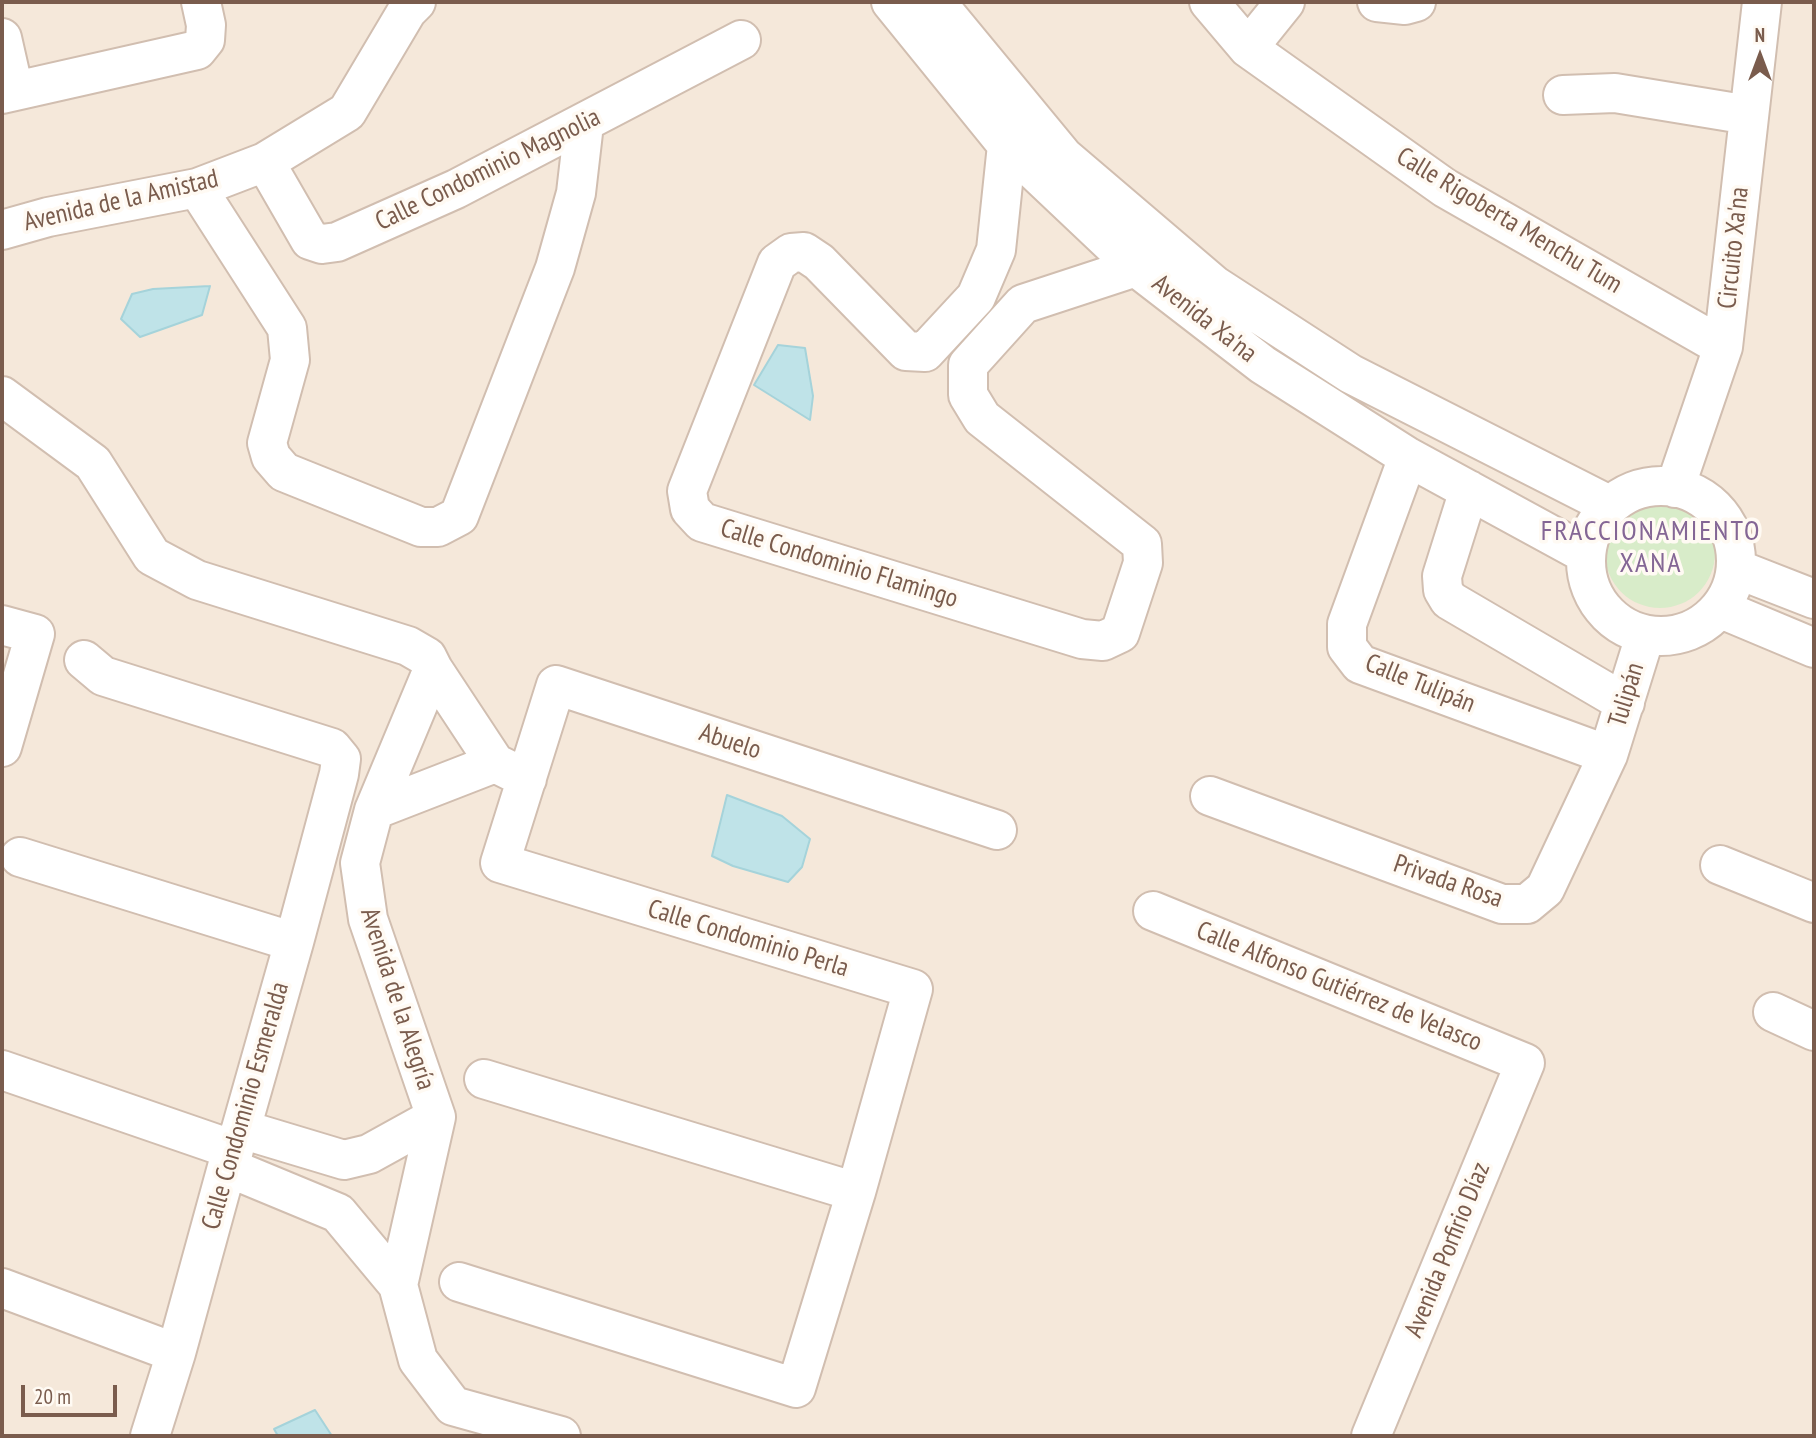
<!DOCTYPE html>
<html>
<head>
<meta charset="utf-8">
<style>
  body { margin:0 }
  #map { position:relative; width:1816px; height:1438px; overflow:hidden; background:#fdf6ec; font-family:"PT Sans Narrow",sans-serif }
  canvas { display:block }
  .frame { position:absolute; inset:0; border:4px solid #7a5c4d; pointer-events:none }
  .north { position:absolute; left:1725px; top:21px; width:70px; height:70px; -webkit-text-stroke:5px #fffaf3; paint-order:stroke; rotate:0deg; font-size:19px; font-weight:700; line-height:28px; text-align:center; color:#7a5c4d }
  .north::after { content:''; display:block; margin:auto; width:24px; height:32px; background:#7a5c4d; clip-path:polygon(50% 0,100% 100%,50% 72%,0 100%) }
  .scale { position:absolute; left:21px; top:1385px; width:96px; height:32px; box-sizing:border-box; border:4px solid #7a5c4d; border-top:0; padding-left:9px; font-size:21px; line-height:24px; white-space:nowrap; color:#7a5c4d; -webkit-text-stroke:5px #fffaf3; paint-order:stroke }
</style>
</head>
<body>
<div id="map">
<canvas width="1816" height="1438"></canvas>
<div class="frame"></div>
<div class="north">N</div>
<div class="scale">20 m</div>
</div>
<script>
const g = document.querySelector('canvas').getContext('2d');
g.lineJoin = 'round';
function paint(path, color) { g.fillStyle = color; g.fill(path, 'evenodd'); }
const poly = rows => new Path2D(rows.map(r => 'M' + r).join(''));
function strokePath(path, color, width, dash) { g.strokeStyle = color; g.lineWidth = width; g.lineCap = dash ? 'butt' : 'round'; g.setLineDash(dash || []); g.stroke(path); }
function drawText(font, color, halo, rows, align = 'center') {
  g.font = font + ' "PT Sans Narrow",sans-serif'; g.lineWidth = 7; g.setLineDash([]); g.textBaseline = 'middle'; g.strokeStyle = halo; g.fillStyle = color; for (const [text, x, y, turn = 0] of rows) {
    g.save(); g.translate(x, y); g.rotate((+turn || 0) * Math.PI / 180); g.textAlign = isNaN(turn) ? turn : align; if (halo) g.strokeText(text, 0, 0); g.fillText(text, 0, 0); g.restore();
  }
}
paint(poly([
  [2,2,1814,2,1814,1436,2,1436]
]), '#f5e8da');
paint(poly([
  '1605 553a55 55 0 1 1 110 0a55 55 0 1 1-110 0Z'
]), '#d8ecc9');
const water = poly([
  [210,286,202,315,140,337,121,319,132,294,153,289,210,286],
  [778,345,805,348,813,396,810,420,754,385,778,345],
  [727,795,782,816,810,839,802,867,788,882,733,866,712,856,727,795],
  [315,1410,332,1436,278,1436,274,1429,315,1410]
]);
paint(water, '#bfe3e8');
strokePath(water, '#a5d3da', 2);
const minor = poly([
  [891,2,1007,145,1136,267,1263,365,1408,457,1584,553],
  [936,2,1064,157,1214,285,1351,374,1609,505],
  [1209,2,1248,48,1445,188,1723,347],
  [1377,2,1405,5,1416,2],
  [2,38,14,91],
  [1248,48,1285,2],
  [2,94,197,50,205,40,206,25,201,2],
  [1563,95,1615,93,1749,115],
  [1007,145,996,250,976,297,925,352,906,351,819,262,804,252,791,253,777,263,687,491,690,509,702,522,1082,639,1103,641,1120,633,1143,563,1142,544,982,418,968,395,968,365,1023,304,1136,267],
  [265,162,310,240,322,244,337,242,456,189,741,40],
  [197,188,287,328,290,360,267,443,271,457,284,472,421,527,438,527,459,516,555,268,576,193,584,124],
  [2,230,48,217,197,188,265,162,347,112,407,11,416,2],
  [2,396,93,463,152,556,197,580,408,646,427,657,433,669,374,810,360,863,368,919,436,1117,398,1285,418,1360,453,1406,561,1436],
  [1408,457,1347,624,1347,647,1360,664,1608,755],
  '1586 561a75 75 0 1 1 150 0a75 75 0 1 1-150 0Z',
  [1675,488,1723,347,1762,2],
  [1469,490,1442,576,1443,590,1449,600,1625,703],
  [1737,569,1814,599],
  [1721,609,1814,648],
  [2,625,35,634,2,747],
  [84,660,103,676,332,748,341,759,339,774,294,942,241,1129,227,1167,176,1353,150,1436],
  [433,669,495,763,527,779],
  [1210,796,1502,904,1527,904,1545,889,1608,755,1645,636],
  [374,810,495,763],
  [20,857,294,942],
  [1720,865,1814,903],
  [1153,911,1525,1063,1371,1436],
  [1773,1012,1814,1031],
  [2,1070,234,1150],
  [484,1079,856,1192],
  [241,1129,344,1160,369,1154,436,1117],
  [227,1167,338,1213,398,1285],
  [459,1282,796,1388,856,1192,913,989,500,863,556,685,997,830],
  [2,1288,176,1353]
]);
strokePath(minor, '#d1beb0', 42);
strokePath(minor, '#fff', 38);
drawText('26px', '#7a5c4d', '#fffaf3', [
  ["Calle Condominio Magnolia",488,170,-26],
  ["Avenida de la Amistad",121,201,-13],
  ["Calle Rigoberta Menchu Tum",1509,221,31],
  ["Circuito Xa'na",1734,248,-84],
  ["Avenida Xa'na",1204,319,38],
  ["Calle Condominio Flamingo",839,564,17],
  ["Calle Tulipán",1420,684,22],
  ["Tulipán",1627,695,-73],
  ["Abuelo",730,742,18],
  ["Privada Rosa",1448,882,19],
  ["Calle Condominio Perla",748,939,17],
  ["Calle Alfonso Gutiérrez de Velasco",1339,987,22],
  ["Avenida de la Alegría",397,999,72],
  ["Calle Condominio Esmeralda",246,1106,-74],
  ["Avenida Porfirio Díaz",1448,1250,-68]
]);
g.letterSpacing = '2px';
drawText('28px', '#846695', '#fffaf3', [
  ["FRACCIONAMIENTO",1651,532],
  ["XANA",1651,564]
]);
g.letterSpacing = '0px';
</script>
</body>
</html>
